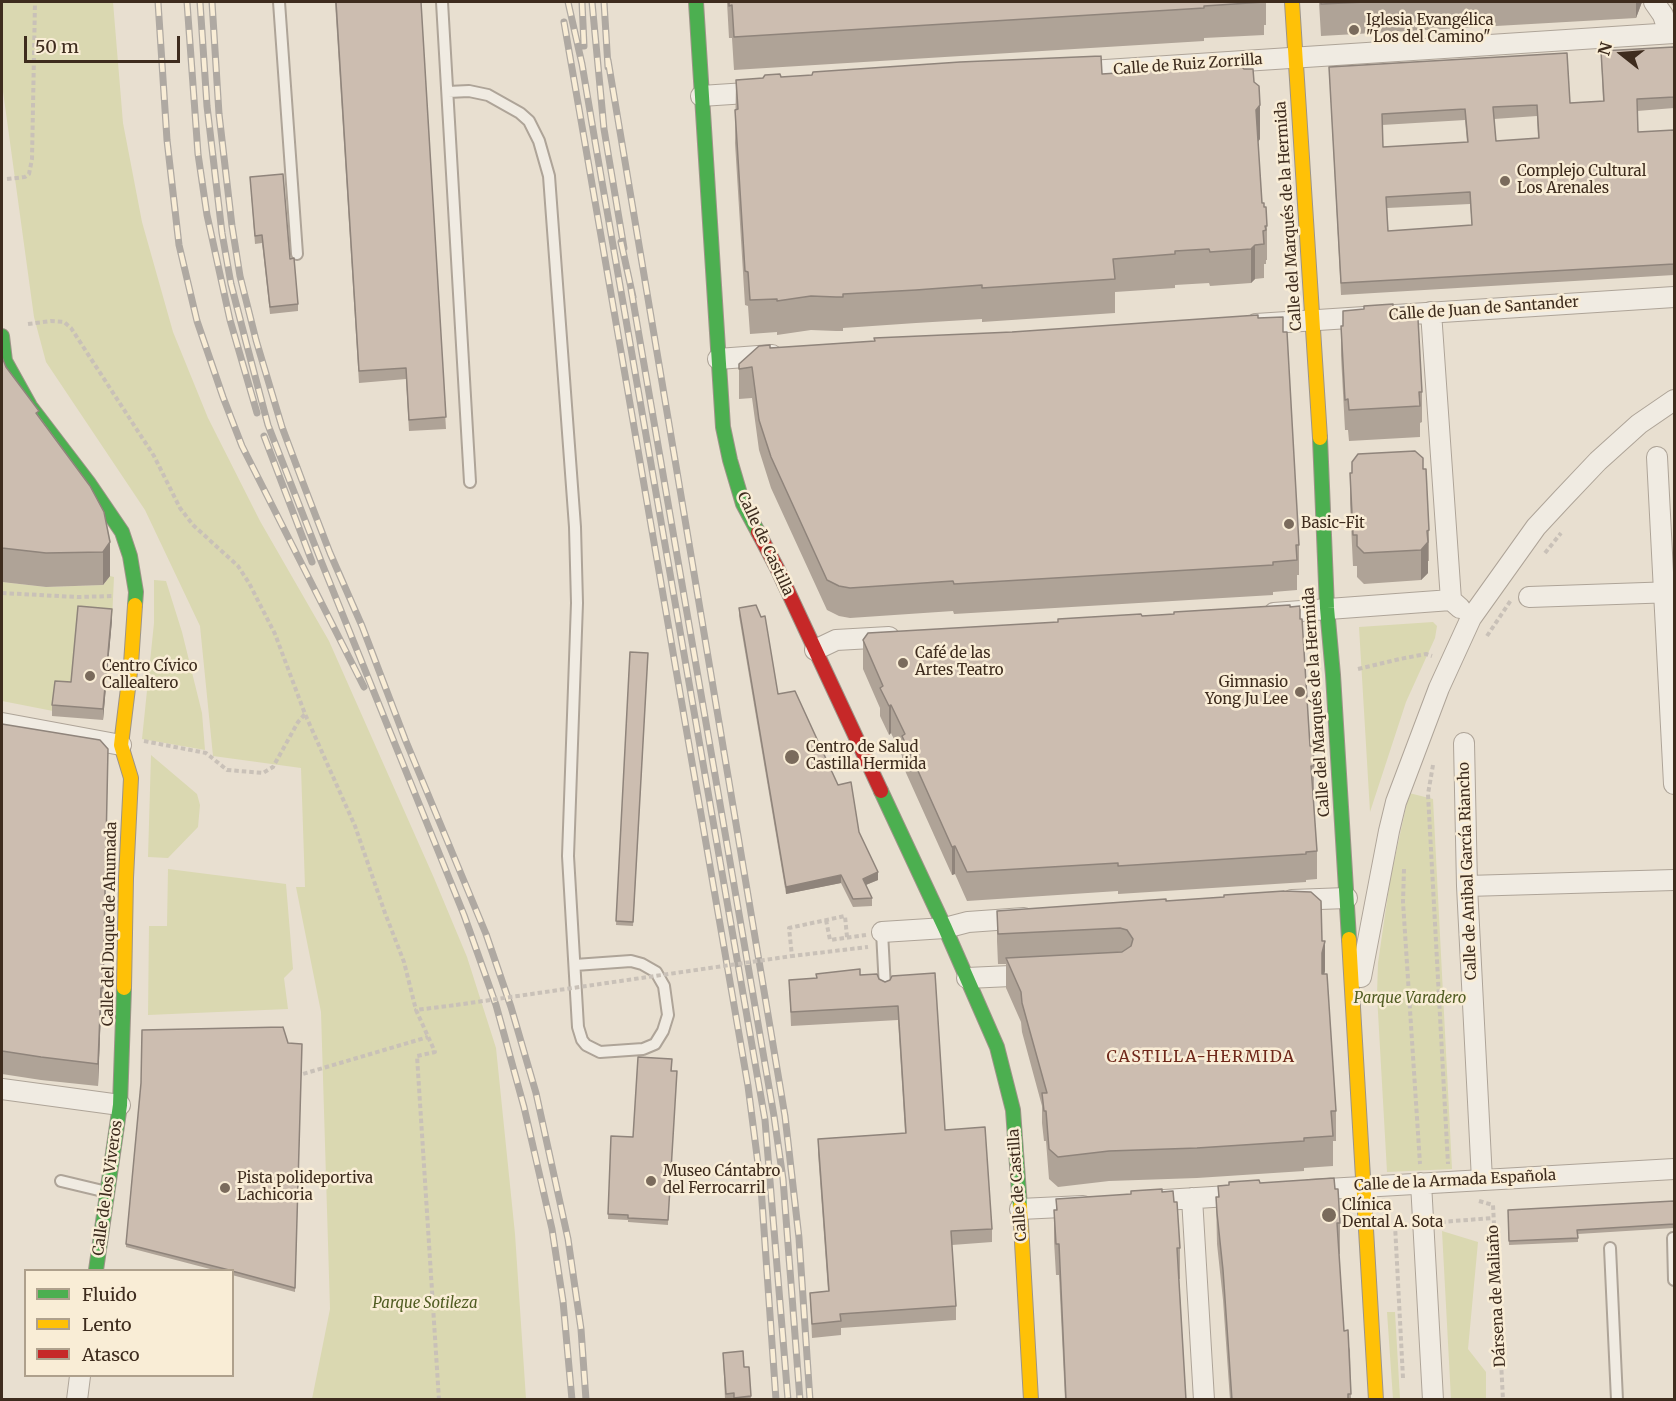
<!DOCTYPE html>
<html>
<head>
<meta charset="utf-8">
<style>
  body { margin:0 }
  #map { position:relative; width:1676px; height:1401px; overflow:hidden; background:#e8dfd0; font-family:Merriweather,serif }
  canvas { display:block }
  .frame { position:absolute; inset:0; border:3px solid #3e2c1e; pointer-events:none }
  .legend { position:absolute; left:24px; top:1269px; width:210px; height:108px; box-sizing:border-box; background:#f9edd6; border:2px solid #aea08c; margin:0; padding:8px 10px; list-style:none; font-size:18px; color:#3e2c1e }
  .legend li { display:flex; align-items:center; gap:12px; height:30px }
  .legend b { width:30px; border:2px solid #aea08c }
  .north { position:absolute; left:1592px; top:24px; width:60px; height:60px; -webkit-text-stroke:4px #f9edd6; paint-order:stroke; rotate:287deg; font-size:16px; font-weight:700; line-height:24px; text-align:center; color:#3e2c1e }
  .north::after { content:''; display:block; margin:auto; width:21px; height:27px; background:#3e2c1e; clip-path:polygon(50% 0,100% 100%,50% 72%,0 100%) }
  .scale { position:absolute; left:24px; top:36px; width:156px; height:27px; box-sizing:border-box; border:3px solid #3e2c1e; border-top:0; padding-left:8px; font-size:18px; line-height:21px; white-space:nowrap; color:#3e2c1e; -webkit-text-stroke:4px #f9edd6; paint-order:stroke }
</style>
</head>
<body>
<div id="map">
<canvas width="1676" height="1401"></canvas>
<div class="frame"></div>
<ul class="legend">
<li><b style="height:8px;background:#4caf50"></b>Fluido</li>
<li><b style="height:8px;background:#ffc107"></b>Lento</li>
<li><b style="height:8px;background:#c62828"></b>Atasco</li>
</ul>
<div class="north">N</div>
<div class="scale">50 m</div>
</div>
<script>
const g = document.querySelector('canvas').getContext('2d');
g.lineJoin = 'round';
function paint(path, color) { g.fillStyle = color; g.fill(path, 'evenodd'); }
const poly = rows => new Path2D(rows.map(r => 'M' + r).join(''));
function strokePath(path, color, width, dash) { g.strokeStyle = color; g.lineWidth = width; g.lineCap = dash ? 'butt' : 'round'; g.setLineDash(dash || []); g.stroke(path); }
function drawText(font, color, halo, rows, align = 'center') {
  g.font = font + ' Merriweather,serif'; g.lineWidth = 5; g.setLineDash([]); g.textBaseline = 'middle'; g.strokeStyle = halo; g.fillStyle = color; for (const [text, x, y, turn = 0] of rows) {
    g.save(); g.translate(x, y); g.rotate((+turn || 0) * Math.PI / 180); g.textAlign = isNaN(turn) ? turn : align; if (halo) g.strokeText(text, 0, 0); g.fillText(text, 0, 0); g.restore();
  }
}
paint(poly([
  [2,2,113,2,123,123,142,222,173,332,208,418,260,521,329,641,434,878,467,957,496,1048,515,1234,526,1399,312,1399,330,1309,321,1012,296,887,305,887,301,768,213,756,200,626,145,510,46,362,34,317,2,84],
  [110,576,114,577,112,620,71,694,53,711,2,701,2,582,46,587,103,585],
  [154,580,166,581,182,632,202,713,205,750,142,739,154,623],
  [1433,622,1437,626,1435,638,1406,702,1370,812,1359,627],
  [151,755,197,794,200,805,198,827,168,858,148,857],
  [1409,793,1433,799,1452,1169,1387,1172,1377,995,1378,963,1390,880],
  [168,869,286,884,293,969,284,978,288,1009,148,1015,149,926,167,926],
  [1442,1231,1478,1242,1468,1349,1486,1372,1486,1399,1451,1399],
  [1387,1312,1395,1312,1400,1399,1393,1399]
]), '#dad8b1');
const lane = poly([
  [279,2,297,254],
  [442,2,470,482],
  [448,92,469,91,488,95,520,113,529,121,539,141,549,176,575,527,577,603,568,856,578,1027,582,1040,586,1045,600,1052,643,1049,655,1044,663,1031,668,1015,664,986,656,972,642,964,631,961,575,965],
  [882,932,885,988],
  [61,1181,107,1192],
  [1673,1238,1674,1280],
  [1610,1248,1617,1400]
]);
const street = poly([
  [1654,2,1663,15,1669,33],
  [1075,72,1674,33],
  [701,96,762,92],
  [1431,312,1451,600,1460,608],
  [1256,324,1674,297],
  [718,359,772,355],
  [1657,457,1674,784],
  [1529,597,1674,592],
  [1274,613,1451,600],
  [815,650,836,640,889,637],
  [2,723,121,745],
  [1464,743,1467,886,1482,1180],
  [1467,886,1674,880],
  [1292,900,1347,898],
  [882,932,945,928,968,922,1024,918],
  [1361,977,1389,831,1396,802,1439,688,1471,618,1536,527,1562,499,1598,461,1639,424,1674,400],
  [967,978,1033,975],
  [2,1089,120,1105],
  [1421,1183,1433,1400],
  [1310,1190,1674,1169],
  [1192,1198,1204,1400],
  [1148,1201,1245,1195],
  [1020,1209,1083,1206],
  [77,1400,80,1376]
]);
const fast = poly([
  [696,2,723,427,730,460,743,504,758,532],
  [2,336,5,361,30,406,88,482,122,532,130,556,136,592,135,605],
  [1320,438,1327,608,1333,675,1349,939],
  [881,791,945,928,997,1047,1013,1110,1020,1207],
  [96,1270,120,1105,124,988]
]);
const slow = poly([
  [1292,2,1320,438],
  [1349,939,1376,1400],
  [124,988,126,878,131,778,121,745,131,664,135,605],
  [1020,1207,1031,1400]
]);
const jam = poly([
  [758,532,777,568,881,791]
]);
strokePath(lane, '#aea498', 14);
strokePath(street, '#aea498', 22);
strokePath(fast, '#9d9488', 16);
strokePath(slow, '#9d9488', 16);
strokePath(jam, '#9d9488', 16);
strokePath(poly([
  [7,179,25,177,29,174,32,159,35,2],
  [28,324,51,321,64,322,71,328,154,456,180,508,193,525,238,566,249,583,275,634,305,714,355,826,385,913,404,962,416,1010],
  [1545,553,1561,533],
  [2,593,77,597,114,596],
  [1487,636,1511,600],
  [1358,669,1400,659,1426,654,1432,656],
  [144,741,206,753,227,770,263,773,273,767,298,722,305,714],
  [1433,765,1428,794,1448,1164],
  [1404,869,1403,902,1420,1164],
  [826,920,830,940,866,935],
  [847,937,845,916,789,928,792,956,868,947],
  [296,1076,428,1037],
  [1479,1201,1493,1205,1503,1400],
  [1441,1222,1493,1218],
  [1403,1378,1395,1225,1405,1224],
  [439,1400,417,1056,435,1052,416,1010,456,1005]
]), '#c9c1b8', 4, [4.5, 3]);
strokePath(lane, '#f0ebe2', 10);
strokePath(street, '#f0ebe2', 20);
strokePath(fast, '#4caf50', 14);
strokePath(slow, '#ffc107', 14);
strokePath(jam, '#c62828', 14);
const rail = poly([
  [158,2,167,140,179,245,197,321,223,397,242,446,364,687],
  [187,2,198,154,207,215,230,320,257,413],
  [200,2,207,106,222,233,231,284,246,342,268,425,321,561,464,915,496,1005,524,1107,552,1229,563,1301,572,1400],
  [212,2,219,114,232,226,240,276,256,340,282,427,303,483,330,553,362,626,405,739,486,934,511,1007,536,1093,568,1239,581,1329,586,1400],
  [568,2,582,64,597,153,765,1120,788,1400],
  [582,2,584,46],
  [592,2,604,129,624,248],
  [604,2,608,67],
  [564,22,748,1086,761,1187,776,1400],
  [608,60,785,1116,799,1238,810,1400],
  [621,242,633,297],
  [631,289,774,1116,783,1179,800,1400],
  [264,436,312,562]
]);
strokePath(rail, '#afa9a2', 7);
strokePath(rail, '#f9edd6', 4.5, [14]);
strokePath(poly([
  [456,1005,792,956]
]), '#c9c1b8', 4, [4.5, 3]);
paint(poly([
  [335,2,421,2,446,429,409,431,406,379,359,383],
  [727,2,1266,2,1266,25,1264,25,1264,35,1204,38,1204,41,734,70,732,38,729,38],
  [1319,2,1642,2,1636,18,1321,36],
  [1670,2,1674,2,1674,7],
  [1674,47,1674,108,1637,111,1638,132,1674,130,1674,275,1341,295,1329,67,1570,103,1603,101,1601,51],
  [1537,116,1538,138,1496,141,1494,119],
  [1465,120,1467,142,1383,147,1382,125],
  [1470,204,1472,225,1388,231,1387,208],
  [1102,74,1254,82,1260,139,1258,142,1262,203,1267,226,1267,260,1266,260,1266,264,1264,264,1264,278,1255,279,1251,283,1210,286,1209,283,1175,285,1175,288,1115,292,1115,313,982,322,982,319,916,323,843,328,843,331,836,331,811,330,777,335,777,332,750,334,748,306,745,305,735,143,736,80,781,77],
  [250,177,290,259,298,304,298,311,270,314,262,243,255,244],
  [1393,308,1422,392,1422,422,1420,423,1420,437,1349,441,1348,430,1345,430,1341,356,1341,326,1343,326,1343,311],
  [1258,318,1283,332,1299,545,1299,575,1297,575,1297,590,1273,592,1273,595,954,614,953,611,850,618,839,616,827,610,771,488,759,450,752,398,739,399,739,364,770,348,1012,332],
  [2,357,6,367,39,416,90,486,110,576,103,585,46,587,2,582],
  [1423,469,1429,530,1429,561,1428,561,1428,573,1421,580,1364,584,1357,577,1357,566,1353,566,1350,504,1350,473],
  [739,608,778,694,859,832,878,880,866,885,872,898,872,906,853,907,841,883,786,894,739,616],
  [1142,616,1310,746,1314,766,1314,794,1313,794,1317,851,1317,879,1306,880,1306,882,1118,894,1118,891,967,901,955,874,952,875,902,764,902,756,891,733,889,735,880,716,880,708,863,669,863,640],
  [112,620,103,720,52,716,52,705,71,682],
  [630,652,648,653,633,926,616,925],
  [2,724,108,749,103,1010,101,1010,98,1086,41,1080,2,1074],
  [1166,901,1322,941,1325,971,1324,974,1336,1111,1336,1141,1333,1141,1333,1166,1304,1168,1304,1171,1197,1178,1109,1181,1058,1187,1049,1179,1046,1141,1044,1141,1042,1123,1042,1106,1022,1032,1021,1022,1006,988,1006,964,998,964,997,941,997,911],
  [860,975,879,979,885,982,890,980,945,1130,992,1229,992,1242,952,1245,956,1306,956,1320,841,1328,841,1335,812,1338,810,1293,828,1291,818,1153,818,1139,905,1133,898,1020,791,1026,789,980],
  [302,1044,295,1292,232,1275,232,1270,214,1270,126,1247,126,1244],
  [672,1059,668,1225,628,1222,628,1220,608,1219,611,1136,633,1137],
  [1260,1183,1335,1189,1340,1223,1340,1254,1339,1254,1344,1331,1350,1350,1351,1400,1230,1400,1223,1300,1217,1244,1216,1197,1218,1197,1218,1186],
  [1162,1192,1174,1202,1180,1248,1180,1279,1179,1279,1186,1400,1065,1400,1059,1275,1056,1275,1054,1241,1054,1210,1056,1210,1056,1199],
  [1674,1201,1674,1228,1578,1234,1578,1242,1509,1245,1508,1210],
  [723,1353,744,1367,749,1367,751,1400,725,1400]
]), '#afa397');
paint(poly([
  [1636,2,1642,2,1636,18],
  [1260,105,1260,139,1256,144,1256,110],
  [1255,245,1255,279,1251,283,1251,249],
  [110,542,110,576,103,585,103,552],
  [1428,542,1428,573,1421,580,1421,550],
  [112,609,112,620,103,720,103,709],
  [891,705,891,733,889,735,889,706],
  [955,846,955,874,952,875,952,847],
  [878,872,878,880,863,886,863,879],
  [841,875,841,883,786,894,786,887],
  [1325,941,1325,971,1322,983,1322,953],
  [101,988,101,1010,98,1086,98,1064]
]), '#8f847b');
const building = poly([
  [336,2,421,2,446,417,409,420,406,368,359,371,336,2],
  [729,2,1264,2,1204,6,1204,8,734,37,732,5,729,6,729,2],
  [1321,2,1366,2,1321,4,1321,2],
  [1674,47,1674,97,1637,99,1638,132,1674,130,1674,264,1341,283,1329,67,1567,53,1570,103,1604,101,1601,51,1674,47],
  [1537,105,1539,138,1496,141,1493,107,1537,105],
  [1465,109,1468,142,1383,147,1382,114,1465,109],
  [1470,192,1472,225,1388,231,1386,197,1470,192],
  [1101,56,1102,74,1240,65,1244,69,1253,69,1254,82,1259,86,1260,105,1256,110,1262,203,1264,203,1264,207,1266,207,1267,226,1265,226,1266,230,1263,231,1264,244,1255,245,1251,249,1210,252,1209,249,1175,251,1175,254,1113,259,1115,279,982,288,982,285,916,290,843,294,843,297,836,297,811,296,777,301,777,299,750,300,748,272,745,271,735,110,738,109,736,80,763,78,765,75,780,74,781,77,812,75,813,72,960,62,1101,56],
  [283,174,290,259,294,258,298,304,270,307,262,235,255,236,250,177,283,174],
  [1393,304,1393,308,1414,306,1415,319,1418,319,1422,392,1419,392,1420,406,1349,410,1348,399,1345,400,1341,326,1343,326,1343,311,1364,309,1364,306,1393,304],
  [1258,315,1258,318,1283,317,1283,332,1287,332,1299,545,1296,545,1297,560,1273,562,1273,565,954,584,953,581,850,588,839,586,827,580,771,457,759,420,752,367,739,369,739,364,759,346,770,345,770,348,875,341,874,338,1012,332,1258,315],
  [2,357,6,367,39,411,36,413,90,486,104,512,110,542,103,552,46,553,2,548,2,357],
  [1415,451,1423,458,1423,469,1426,469,1429,530,1427,531,1428,542,1421,550,1364,553,1357,546,1357,535,1353,535,1350,473,1352,473,1352,462,1358,454,1415,451],
  [756,605,761,617,765,616,778,694,795,691,838,785,851,782,859,832,878,872,863,879,872,898,853,899,841,875,786,887,739,608,756,605],
  [1290,605,1290,607,1300,606,1300,619,1302,619,1310,746,1313,746,1314,766,1311,766,1317,851,1306,852,1306,854,1118,866,1118,863,967,872,955,846,952,847,914,762,902,736,905,734,891,705,889,706,880,688,883,686,863,640,868,633,1058,622,1058,619,1141,614,1142,616,1174,614,1174,612,1290,605],
  [78,606,112,609,103,709,52,705,55,681,71,682,78,606],
  [630,652,648,653,633,922,616,921,630,652],
  [2,724,100,740,108,749,103,988,101,988,98,1064,41,1057,2,1051,2,724],
  [1284,891,1311,892,1321,901,1322,941,1325,941,1322,953,1322,974,1327,974,1336,1111,1331,1111,1333,1136,1304,1138,1304,1141,1197,1148,1109,1151,1058,1157,1049,1149,1046,1111,1044,1111,1042,1093,1047,1093,1022,1003,1021,992,1006,958,1122,952,1131,946,1133,939,1127,930,1120,928,998,934,997,911,1166,899,1166,901,1224,897,1224,895,1284,891],
  [860,969,860,975,877,974,879,979,885,982,890,980,892,976,935,973,945,1130,985,1127,992,1229,951,1231,956,1306,840,1314,841,1321,812,1324,810,1293,829,1291,818,1139,906,1133,898,1006,791,1012,789,980,817,978,816,974,860,969],
  [283,1027,288,1043,302,1044,295,1288,232,1271,232,1270,229,1270,126,1244,141,1083,142,1030,283,1027],
  [638,1057,672,1059,671,1071,677,1071,668,1220,628,1218,628,1215,608,1214,611,1136,633,1137,638,1057],
  [1334,1178,1335,1189,1338,1189,1340,1223,1337,1223,1343,1315,1344,1331,1348,1330,1351,1394,1348,1394,1348,1400,1232,1400,1223,1270,1217,1213,1216,1197,1219,1197,1218,1186,1229,1185,1229,1182,1259,1180,1260,1183,1334,1178],
  [1162,1189,1162,1192,1173,1191,1174,1202,1177,1202,1180,1248,1177,1248,1186,1400,1066,1400,1059,1244,1056,1244,1054,1210,1057,1210,1056,1199,1131,1194,1131,1191,1162,1189],
  [1674,1201,1674,1224,1577,1230,1578,1238,1509,1241,1508,1210,1674,1201],
  [743,1351,744,1367,749,1367,751,1396,734,1398,734,1393,726,1394,723,1353,743,1351]
]);
paint(building, '#ccbdb0');
strokePath(building, '#8f847b', 1.5);
for (const [x, y, r, color] of [
  [1354,30,6,"#7a6b5c"],
  [1505,181,6,"#7a6b5c"],
  [1289,524,6,"#7a6b5c"],
  [903,663,6,"#7a6b5c"],
  [90,676,6,"#7a6b5c"],
  [1300,692,6,"#7a6b5c"],
  [792,757,8,"#7a6b5c"],
  [651,1181,6,"#7a6b5c"],
  [225,1188,6,"#7a6b5c"],
  [1329,1215,8,"#7a6b5c"]
]) { const dot = new Path2D(); dot.arc(x, y, r, 0, 2 * Math.PI); g.fillStyle = color; g.fill(dot); strokePath(dot, '#f9edd6', 2); }
drawText('15px', '#3e2c1e', '#f9edd6', [
  ["Iglesia Evangélica",1366,21],
  ["\"Los del Camino\"",1366,38],
  ["Complejo Cultural",1517,172],
  ["Los Arenales",1517,189],
  ["Basic-Fit",1301,524],
  ["Café de las",915,654],
  ["Artes Teatro",915,671],
  ["Centro Cívico",102,667],
  ["Callealtero",102,684],
  ["Gimnasio",1288,683,"right"],
  ["Yong Ju Lee",1288,700,"right"],
  ["Centro de Salud",806,748],
  ["Castilla Hermida",806,765],
  ["Museo Cántabro",663,1172],
  ["del Ferrocarril",663,1189],
  ["Pista polideportiva",237,1179],
  ["Lachicoria",237,1196],
  ["Clínica",1342,1206],
  ["Dental A. Sota",1342,1223]
], 'left');
drawText('15px', '#3e2c1e', '#f9edd6', [
  ["Calle de Ruiz Zorrilla",1188,65,-4],
  ["Calle del Marqués de la Hermida",1289,216,-94],
  ["Calle de Juan de Santander",1484,309,-4],
  ["Calle de Castilla",765,544,65],
  ["Calle del Marqués de la Hermida",1317,702,-94],
  ["Calle de Anibal García Riancho",1468,871,-92],
  ["Calle del Duque de Ahumada",110,924,-89],
  ["Calle de la Armada Española",1455,1181,-3],
  ["Calle de Castilla",1018,1185,-94],
  ["Calle de los Viveros",108,1188,-82],
  ["Dársena de Maliaño",1497,1296,-93]
]);
drawText('italic 15px', '#515d23', '#f9edd6', [
  ["Parque Varadero",1410,999],
  ["Parque Sotileza",425,1304]
]);
g.letterSpacing = '1.5px';
drawText('16px', '#6f271a', '#f9edd6', [
  ["CASTILLA-HERMIDA",1201,1057]
]);
g.letterSpacing = '0px';
</script>
</body>
</html>
